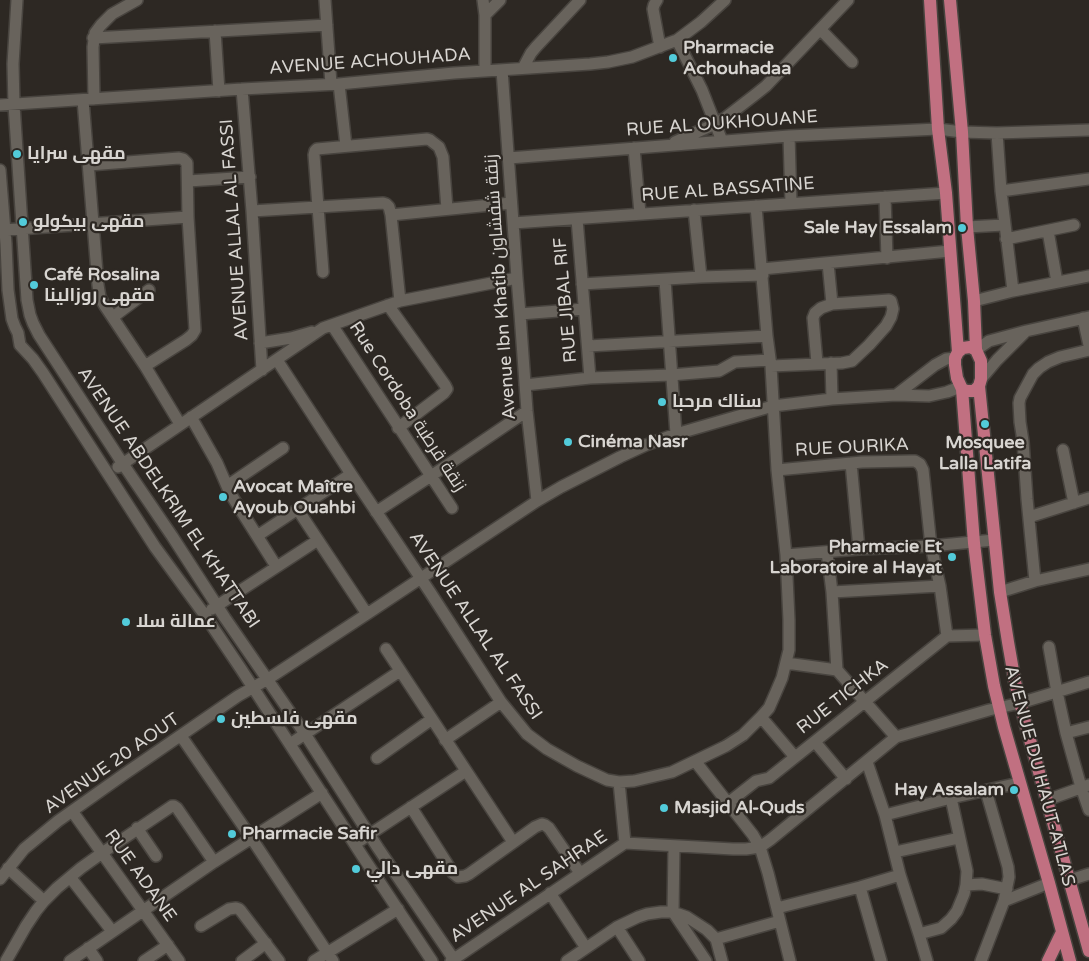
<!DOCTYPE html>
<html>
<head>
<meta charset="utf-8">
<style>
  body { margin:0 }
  canvas { display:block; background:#2d2823 }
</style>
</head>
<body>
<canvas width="1089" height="961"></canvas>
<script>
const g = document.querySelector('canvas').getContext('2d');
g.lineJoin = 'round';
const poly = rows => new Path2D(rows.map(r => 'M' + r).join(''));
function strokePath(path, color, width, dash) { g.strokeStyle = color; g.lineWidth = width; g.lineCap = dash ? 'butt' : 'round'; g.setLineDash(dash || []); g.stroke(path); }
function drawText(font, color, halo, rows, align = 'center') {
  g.font = font + ' "Varela Round",Cairo,sans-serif'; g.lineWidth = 4.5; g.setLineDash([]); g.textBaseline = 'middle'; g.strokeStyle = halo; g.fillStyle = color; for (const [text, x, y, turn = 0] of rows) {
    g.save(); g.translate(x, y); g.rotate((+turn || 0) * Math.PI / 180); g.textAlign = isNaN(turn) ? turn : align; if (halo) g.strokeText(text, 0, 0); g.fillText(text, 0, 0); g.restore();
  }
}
const minor = poly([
  [17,0,13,64,14,105,27,300,30,315,33,323,39,335,123,464,172,536,225,618,305,734,378,848,455,961],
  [325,0,331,84],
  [483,0,485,15,485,71],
  [657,0,654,5,653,9,660,47],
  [485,15,500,0],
  [821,30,852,62],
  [215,31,219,91],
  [93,38,327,25],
  [677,40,702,90,722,141],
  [523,68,531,53,536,47,580,0],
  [502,70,517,278,520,314,527,411,537,501],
  [339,84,346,146],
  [242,89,252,211,262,370],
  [94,99,93,47,95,33,101,25,112,14,137,0],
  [83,100,98,285,100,297,105,306,145,366,180,424],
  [0,105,242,89,339,84,454,73,590,64,608,62,632,57,677,40,701,22,725,0],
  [997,133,1001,191,1013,291],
  [789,136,791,203],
  [675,142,715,124,725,118,756,94,766,86,848,0],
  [634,148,640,213],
  [509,158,789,136,938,129,962,132,997,133,1089,130],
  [89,165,179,158,183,159,187,163,188,217,195,330,192,335,186,340,145,366],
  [0,170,6,244,8,290,12,319,15,327,18,333,20,345,33,359,43,373,155,547,204,614,241,669,363,857,432,961],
  [188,181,250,177],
  [1001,191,1089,179],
  [885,197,887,258],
  [694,210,701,277],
  [252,211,383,203,386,204,389,207,391,215,400,301],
  [391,215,511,203],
  [577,219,590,378],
  [513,223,946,193],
  [967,227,1004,225],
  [4,230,188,217],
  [1048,231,1057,282],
  [1006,239,1074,225],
  [828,263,832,304],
  [762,269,950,251],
  [323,272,314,155,315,151,317,149,427,139,430,140,439,147,443,157,447,209],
  [665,280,676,434],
  [582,284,701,277,763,275],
  [974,301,1013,291,1089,276],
  [388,305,445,385,447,389,444,393,398,428],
  [520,314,584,309],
  [113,317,149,290],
  [1083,318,1089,345],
  [332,325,452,508],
  [260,343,291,338,312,332],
  [588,346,767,336],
  [976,350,989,341,1026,331,1089,317],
  [277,360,351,474,430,592,501,702,527,734,547,749,577,766,607,780,619,782,634,781,672,772,726,746,743,735,761,717,769,708,776,692,782,678,789,650,789,620,786,555,777,470,771,366,767,336,756,206],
  [831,363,832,399],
  [771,366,842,363,852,361,869,345,886,326,891,317,893,309,891,301,889,300,832,304,821,308,815,313,813,318,817,363],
  [981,379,997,360,1026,331],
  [525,385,590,378,671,375,719,371,735,362,770,360],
  [896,395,935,365,946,359,955,358],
  [191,417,217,463,230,493,276,566],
  [1063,450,1074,503],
  [851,463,859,549],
  [118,467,323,328,400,301,517,278],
  [777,470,862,462,911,461,915,461,920,464,923,470,931,546,940,586,947,636],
  [227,486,283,448],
  [298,510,367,614],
  [376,512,431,476,527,411],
  [1029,517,1089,498],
  [257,536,351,474],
  [827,552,832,592,837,670],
  [786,555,859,549,931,546,994,540],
  [1035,581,1027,499,1023,441,1020,422,1019,403,1020,398,1033,374,1039,368,1048,362,1060,357,1089,350],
  [832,592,940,586],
  [1000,592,1035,581,1089,569],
  [212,609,318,540],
  [1049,647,1057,692,1066,733,1081,787,1089,810],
  [386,649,513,842],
  [786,663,837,670,896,737],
  [761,717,795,757],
  [1066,733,1089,727],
  [181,736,252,839,333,961],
  [445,740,501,702],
  [815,742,846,779],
  [290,744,400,671],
  [377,758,432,719],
  [695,761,753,835,760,847,768,873,790,961],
  [867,762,885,815,900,875,919,934,927,961],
  [619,782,625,843],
  [1047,800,1089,785],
  [728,803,756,781,769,778,947,636,985,635],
  [411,807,453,873,458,877,465,876,469,874,535,827,542,824,545,825,549,828,580,873],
  [72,811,179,961],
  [885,815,951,798,1019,783],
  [137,828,156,856],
  [355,844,466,771],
  [674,846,673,912,706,961],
  [895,852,959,838],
  [8,868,44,901],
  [70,877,112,931],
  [0,879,24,849,58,821,123,775,238,696,268,679,367,614,537,501,561,487,620,457,646,445,676,434,773,406,832,399,896,395,929,396,947,392,960,387],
  [1070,880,1089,874],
  [966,885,982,884,1007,889],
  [860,887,881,961],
  [550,893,586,948],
  [1004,901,1049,883],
  [777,908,860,887,900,875],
  [201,926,229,909,236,908,239,909,241,911,279,961],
  [617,927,639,961],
  [919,934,941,928,951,919,957,911,964,894,966,885,967,871,951,798],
  [716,939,780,921],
  [88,948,97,961],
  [6,961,26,926,36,911,44,901,57,888,81,868,102,853,172,806,174,806,177,808,214,862],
  [70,961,214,862,322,793],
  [144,961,168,945],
  [242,961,266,943],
  [314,961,398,909],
  [451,961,625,843,733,849,746,849,760,847,770,840,896,737,989,710,1020,703,1089,682],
  [567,961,617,927,638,917,647,914,661,912,673,912,687,917,707,930,716,939,722,961],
  [981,961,1004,901,1009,877,1008,867,986,791]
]);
const major = poly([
  [930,0,938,129,946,193,958,352],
  [950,0,962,132,967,227,974,301,976,349],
  [979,386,1000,592,1008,642,1015,682,1025,722,1089,951],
  [962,389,967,391,974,391,979,386,981,379,981,361,976,350,970,347,963,348,958,352,955,358,955,365,957,378,962,389,974,543,985,635,994,686,1004,727,1049,883,1070,961],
  [1048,961,1062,932]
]);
strokePath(minor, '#48443f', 14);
strokePath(major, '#48443f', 15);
strokePath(minor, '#68635c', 11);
strokePath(major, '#c17081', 12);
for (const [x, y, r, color] of [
  [673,58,5,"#52cbda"],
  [17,154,5,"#52cbda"],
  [23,222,5,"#52cbda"],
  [962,228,5,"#52cbda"],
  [34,285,5,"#52cbda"],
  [662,402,5,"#52cbda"],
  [985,424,5,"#52cbda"],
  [568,442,5,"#52cbda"],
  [223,497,5,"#52cbda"],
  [952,557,5,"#52cbda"],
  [126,622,5,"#52cbda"],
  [221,719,5,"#52cbda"],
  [1014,790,5,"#52cbda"],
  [664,808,5,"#52cbda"],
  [232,834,5,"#52cbda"],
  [356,869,5,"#52cbda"]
]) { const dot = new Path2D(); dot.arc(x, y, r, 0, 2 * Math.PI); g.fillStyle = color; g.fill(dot); strokePath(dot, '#2d2823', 2); }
drawText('bold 18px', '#d8d5d1', '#2d2823', [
  ["Pharmacie",683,48],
  ["Achouhadaa",683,69],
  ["مقهى سرايا",27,154],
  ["مقهى بيكولو",33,222],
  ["Sale Hay Essalam",952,228,"right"],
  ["Café Rosalina",44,275],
  ["مقهى روزالينا",44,296],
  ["سناك مرحبا",672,402],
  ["Cinéma Nasr",578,442],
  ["Mosquee",985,443,"center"],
  ["Lalla Latifa",985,464,"center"],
  ["Avocat Maître",233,487],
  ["Ayoub Ouahbi",233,508],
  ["Pharmacie Et",942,547,"right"],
  ["Laboratoire al Hayat",942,568,"right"],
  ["عمالة سلا",136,622],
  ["مقهى فلسطين",231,719],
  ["Hay Assalam",1004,790,"right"],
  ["Masjid Al-Quds",674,808],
  ["Pharmacie Safir",242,834],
  ["مقهى دالي",366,869]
], 'left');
drawText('18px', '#d8d5d1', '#2d2823', [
  ["AVENUE ACHOUHADA",370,62,-4],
  ["RUE AL OUKHOUANE",722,124,-4],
  ["RUE AL BASSATINE",728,190,-4],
  ["AVENUE ALLAL AL FASSI",235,230,-94],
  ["Avenue Ibn Khatib زنقة شفشاون",501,287,-94],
  ["RUE JIBAL RIF",566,300,-95],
  ["Rue Cordoba زنقة قرطبة",407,407,57],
  ["RUE OURIKA",852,448,-3],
  ["AVENUE ABDELKRIM EL KHATTABI",168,498,56],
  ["AVENUE ALLAL AL FASSI",475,626,56],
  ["RUE TICHKA",843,697,-38],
  ["AVENUE 20 AOUT",112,764,-35],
  ["AVENUE DU HAUT-ATLAS",1039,776,75],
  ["RUE ADANE",140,876,54],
  ["AVENUE AL SAHRAE",529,887,-34]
]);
</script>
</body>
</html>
